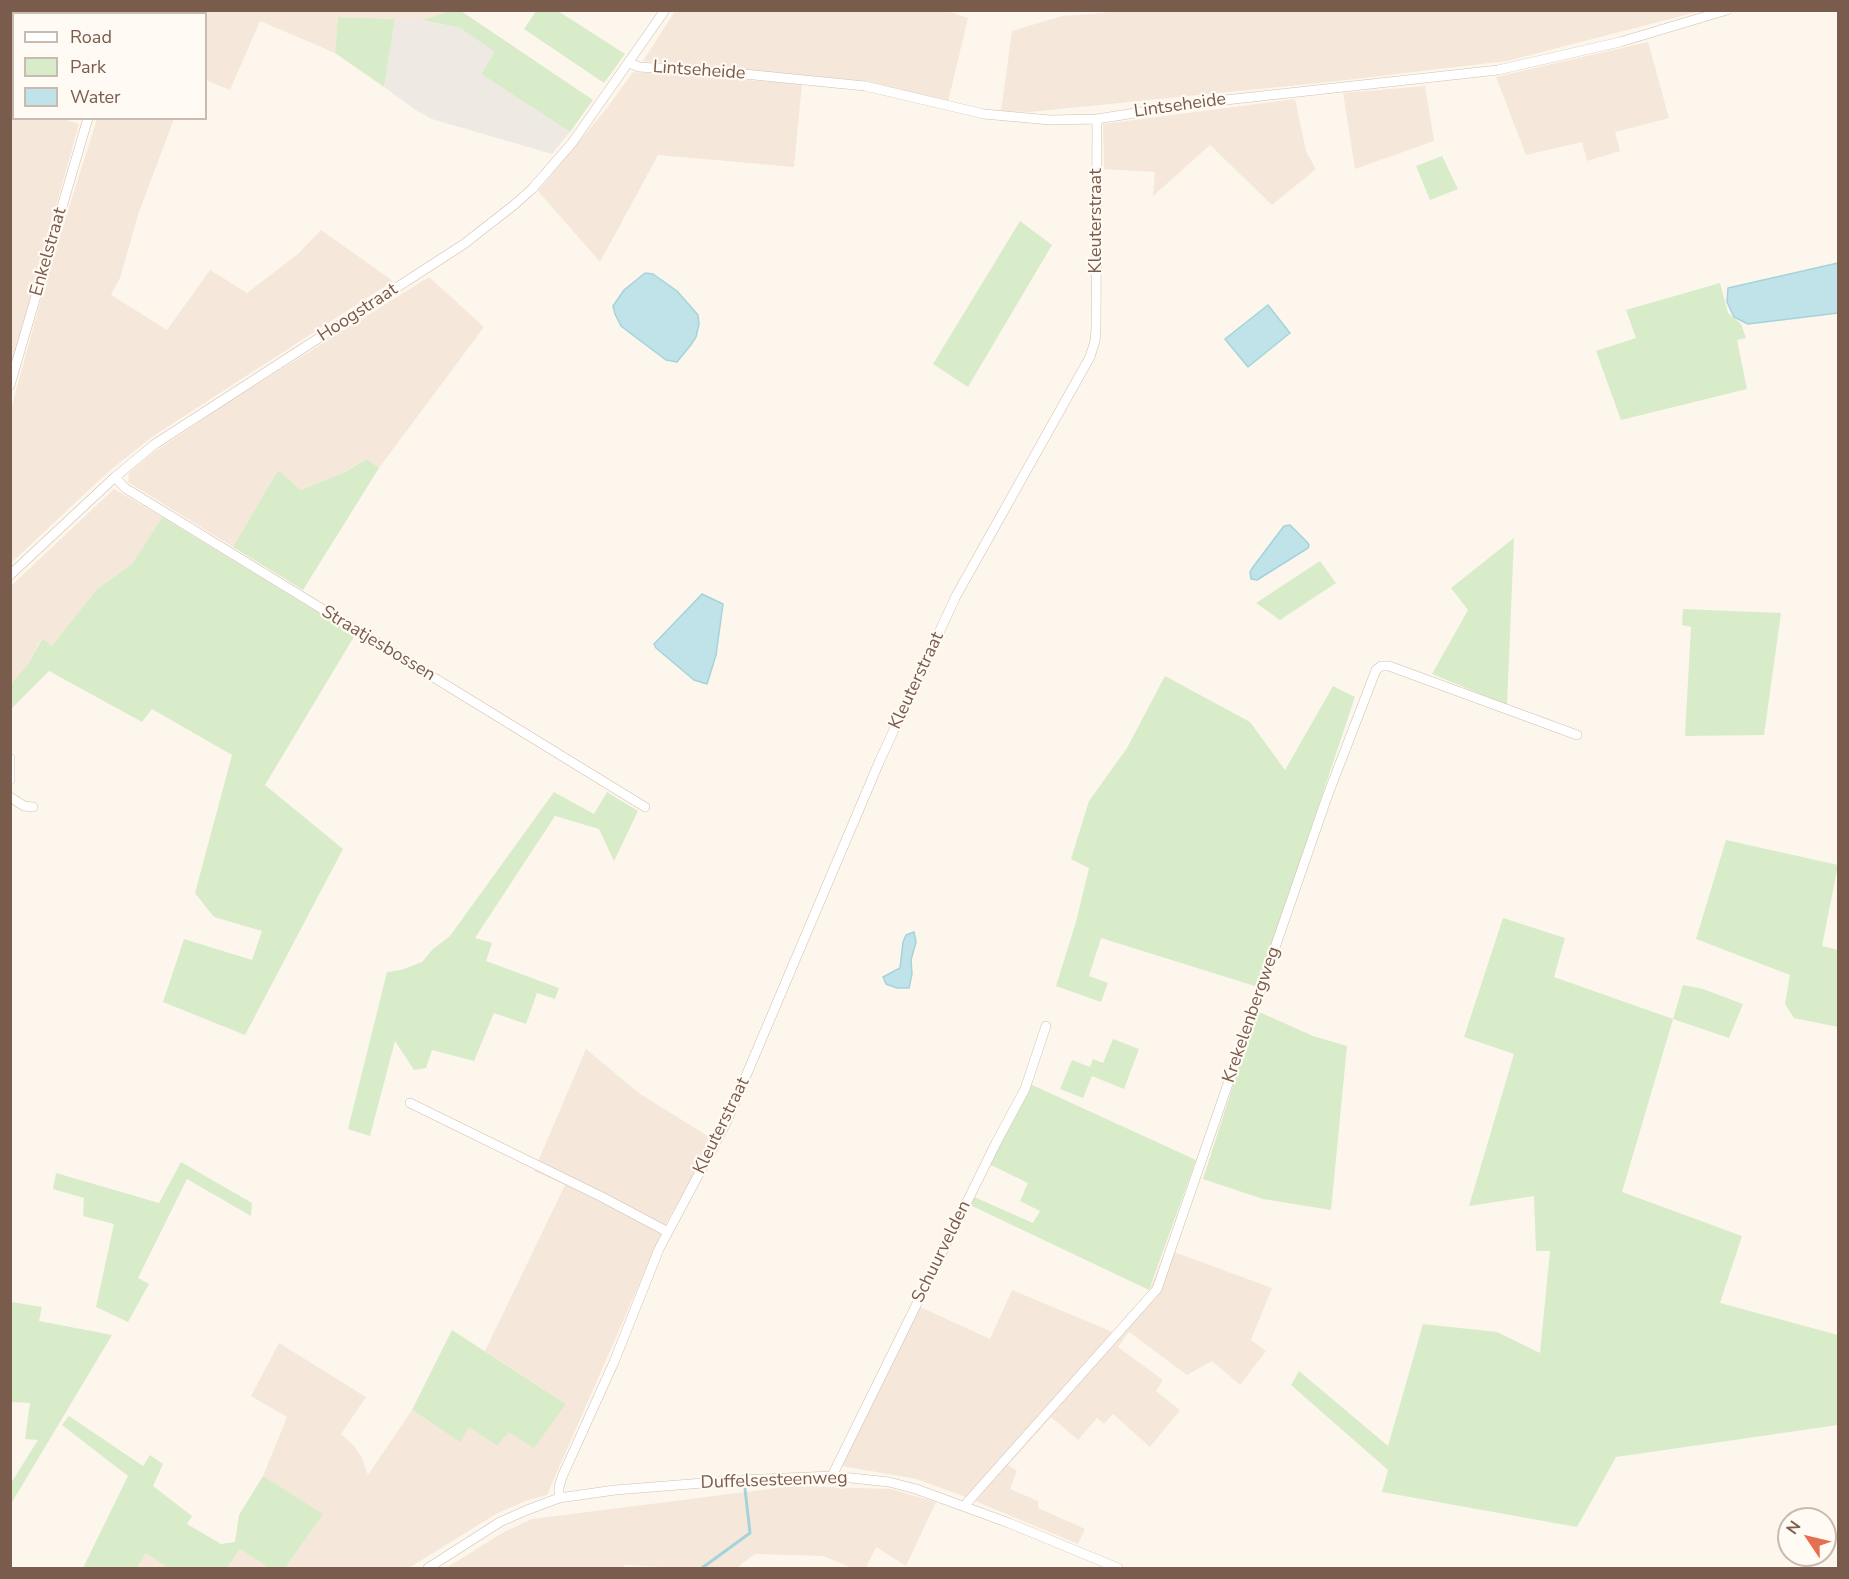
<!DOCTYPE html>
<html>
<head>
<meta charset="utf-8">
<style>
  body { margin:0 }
  #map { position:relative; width:1849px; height:1579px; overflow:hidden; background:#fdf6ec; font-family:"Nunito Sans",sans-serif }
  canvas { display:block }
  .frame { position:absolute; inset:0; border:12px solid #7a5c4d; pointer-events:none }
  .legend { position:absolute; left:12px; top:12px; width:195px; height:108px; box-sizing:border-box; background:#fffaf3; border:2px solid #cabbb1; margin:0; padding:8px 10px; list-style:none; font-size:18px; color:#7a5c4d }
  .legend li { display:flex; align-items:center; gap:12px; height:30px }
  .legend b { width:30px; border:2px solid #cabbb1 }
  .north { position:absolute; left:1777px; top:1507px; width:60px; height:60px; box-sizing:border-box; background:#fffaf3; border:2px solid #cabbb1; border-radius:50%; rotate:305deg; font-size:16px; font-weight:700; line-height:24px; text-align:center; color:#7a5c4d }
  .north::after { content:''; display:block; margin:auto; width:21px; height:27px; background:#e76f51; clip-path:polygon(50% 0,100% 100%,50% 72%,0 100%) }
</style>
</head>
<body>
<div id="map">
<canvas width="1849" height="1579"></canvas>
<div class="frame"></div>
<ul class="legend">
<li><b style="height:8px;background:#fff"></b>Road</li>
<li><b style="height:16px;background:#d8ecc9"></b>Park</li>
<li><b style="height:16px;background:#bfe3e8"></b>Water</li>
</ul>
<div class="north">N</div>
</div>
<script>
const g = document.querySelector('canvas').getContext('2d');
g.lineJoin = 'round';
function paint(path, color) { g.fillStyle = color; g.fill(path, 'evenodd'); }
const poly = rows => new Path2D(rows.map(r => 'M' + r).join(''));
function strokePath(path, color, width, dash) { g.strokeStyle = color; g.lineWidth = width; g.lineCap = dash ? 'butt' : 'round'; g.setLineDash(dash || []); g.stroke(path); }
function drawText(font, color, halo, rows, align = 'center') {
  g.font = font + ' "Nunito Sans",sans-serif'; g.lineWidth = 4.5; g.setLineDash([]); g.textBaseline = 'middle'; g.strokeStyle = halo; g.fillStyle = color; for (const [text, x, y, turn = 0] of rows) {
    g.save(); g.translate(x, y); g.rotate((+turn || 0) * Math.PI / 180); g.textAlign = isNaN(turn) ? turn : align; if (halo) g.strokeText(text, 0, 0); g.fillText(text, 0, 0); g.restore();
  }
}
paint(poly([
  [11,10,132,10,132,11,131,14,14,14,13,81,10,79],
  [147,10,450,11,422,20,338,17,335,53,260,21,230,90,206,80,206,14,146,14],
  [945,10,968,18,948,102,867,81,643,61,675,11],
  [1109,11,1109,10,1701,11,1507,61,1338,81,1030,112,1001,111,1012,31,1062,16,1103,13],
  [1648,42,1669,118,1615,132,1620,151,1587,161,1582,142,1526,155,1496,77],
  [633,72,802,84,794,167,658,155,600,262,538,191,607,108],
  [1425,86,1434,141,1355,169,1343,93],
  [1295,99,1306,151,1316,169,1272,205,1210,145,1153,196,1155,172,1104,169,1103,124],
  [11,100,13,101,14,118,64,119,79,124,11,367],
  [97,119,174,119,139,212,120,278,111,295,167,330,210,270,247,293,299,253,321,230,393,281,152,437,108,472,11,563,11,409,47,277],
  [429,277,484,327,379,468,365,459,345,472,301,490,278,470,233,547,128,482,129,473,153,453,227,403],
  [114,489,162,517,132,564,97,589,52,647,41,639,28,664,11,684,11,586],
  [586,1049,640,1094,711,1138,695,1174,666,1223,547,1495,525,1501,496,1514,409,1568,285,1568,322,1514,263,1476,287,1417,251,1396,279,1343,366,1397,341,1434,354,1446,362,1458,368,1475,412,1410,459,1441,469,1427,497,1446,509,1432,566,1404,485,1351,565,1185,534,1171],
  [1166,1249,1272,1288,1251,1340,1266,1351,1240,1385,1212,1361,1187,1375,1129,1332,1118,1347,1163,1380,1156,1391,1180,1410,1150,1447,1113,1414,1104,1424,1097,1418,1078,1440,1051,1417,1008,1465,1017,1471,1010,1489,1038,1501,1038,1508,1085,1529,1078,1544,963,1496,916,1479,842,1466,918,1306,990,1339,1012,1290,1115,1333,1150,1289],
  [793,1486,891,1489,936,1502,906,1566,876,1547,866,1568,852,1568,823,1556,755,1554,740,1565,738,1568,685,1568,624,1565,623,1568,446,1568,504,1532,532,1519],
  [240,1549,269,1568,227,1568],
  [146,1553,168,1568,137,1568]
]), '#f5e8da');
paint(poly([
  [395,19,422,20,460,28,496,52,481,74,570,132,552,154,432,119,417,111,384,87]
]), '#efe9e4');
paint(poly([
  [450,11,461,11,593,100,570,132,481,74,495,52,460,28,422,20],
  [536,11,558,11,625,54,604,83,524,29],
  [338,17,395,19,384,87,335,53],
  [1442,156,1458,189,1430,200,1416,166],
  [1020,221,1052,245,968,387,933,364],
  [1720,283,1728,313,1741,324,1746,338,1737,340,1747,389,1621,420,1596,351,1636,338,1626,310],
  [366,459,379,468,303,590,233,547,278,470,301,490,345,472],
  [162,517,355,635,265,785,343,849,245,1035,163,1002,184,939,252,960,262,931,214,917,195,893,232,755,152,709,142,722,49,671,11,709,11,684,28,664,42,639,52,646,97,589,132,564],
  [1514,538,1507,705,1432,674,1468,610,1451,588],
  [1320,561,1336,583,1280,620,1256,603],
  [1683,609,1781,613,1764,735,1685,736,1691,627,1682,625],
  [1165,676,1250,722,1285,770,1333,686,1355,697,1258,987,1101,938,1089,976,1108,983,1101,1002,1056,986,1076,922,1089,868,1071,859,1089,801,1127,748],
  [554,792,594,814,607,792,638,811,614,861,599,829,555,816,475,938,492,943,486,961,559,988,555,999,537,993,526,1024,494,1013,474,1061,432,1050,426,1068,414,1070,395,1041,370,1136,348,1129,387,972,401,970,422,962,433,949,450,936],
  [1726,840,1838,865,1822,946,1838,950,1838,1027,1794,1018,1785,1004,1790,975,1696,939],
  [1503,918,1565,938,1554,977,1673,1019,1683,985,1703,989,1743,1004,1729,1038,1673,1019,1622,1192,1742,1236,1720,1303,1838,1335,1838,1425,1616,1457,1577,1527,1382,1492,1388,1470,1291,1385,1299,1371,1388,1446,1423,1324,1497,1332,1540,1353,1550,1251,1536,1251,1534,1196,1469,1206,1514,1054,1464,1037],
  [1257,1011,1313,1036,1347,1046,1331,1210,1263,1199,1203,1179],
  [1113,1039,1139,1049,1124,1089,1092,1076,1083,1098,1060,1089,1072,1060,1090,1067,1093,1059,1103,1063],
  [1030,1084,1196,1160,1149,1290,970,1205,974,1197,1033,1223,1040,1211,1020,1201,1028,1183,989,1164],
  [181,1162,252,1203,251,1216,187,1179,138,1278,149,1284,128,1322,96,1307,114,1224,83,1216,84,1198,53,1189,56,1173,159,1203],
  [11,1302,42,1307,39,1321,112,1335,11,1504,11,1483,38,1440,25,1439,30,1403,11,1402],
  [452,1330,566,1404,534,1448,509,1432,497,1446,469,1427,460,1442,412,1410],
  [69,1416,143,1466,150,1455,163,1464,153,1486,192,1516,187,1524,221,1544,235,1542,239,1515,263,1476,323,1514,285,1568,269,1568,240,1549,227,1568,168,1568,146,1553,137,1568,83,1568,128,1476,62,1425]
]), '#d8ecc9');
const water = poly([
  [1838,263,1838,313,1748,324,1734,317,1727,302,1728,288,1838,263],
  [645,273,653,274,677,291,698,315,699,324,696,337,690,346,677,362,666,360,638,339,621,326,615,314,613,306,624,290,645,273],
  [1268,305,1290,333,1248,367,1225,339,1268,305],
  [1290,525,1307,542,1309,545,1308,548,1257,580,1251,579,1250,572,1253,567,1284,526,1290,525],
  [702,594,723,604,716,655,707,684,694,680,656,648,654,644,702,594],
  [914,932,916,942,911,960,912,974,909,988,897,988,886,984,883,977,900,968,903,942,906,935,914,932]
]);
paint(water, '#bfe3e8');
strokePath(water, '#a5d3da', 1.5);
strokePath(poly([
  [702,1568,750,1533,745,1489]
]), '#a5d3da', 3);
const minor = poly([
  [138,14,139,10],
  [629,63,639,67,744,74,865,86,984,114,1050,120,1097,119,1198,103,1498,70,1620,42,1727,10],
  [10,89,14,91],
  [10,385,88,118],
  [115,477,125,488,645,807],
  [10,575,115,477,155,444,464,244,514,205,532,189,572,143,665,10],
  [10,758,10,780],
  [10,797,24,806,33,807],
  [410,1103,602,1197,668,1232],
  [832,1476,996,1143,1025,1089,1046,1026],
  [559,1498,559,1487,562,1477,614,1362,659,1249,726,1123,880,760,956,596,1090,357,1095,341,1096,329,1097,119],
  [964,1506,1157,1289,1327,797,1376,670,1381,666,1389,666,1577,735],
  [428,1568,500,1522,527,1510,559,1498,615,1490,741,1480,832,1476,889,1482,916,1489,1009,1523,1118,1568]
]);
strokePath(minor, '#d1beb0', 10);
strokePath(minor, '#fff', 9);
drawText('18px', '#7a5c4d', '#fffaf3', [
  ["Lintseheide",699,71,4],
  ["Lintseheide",1180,106,-8],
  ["Kleuterstraat",1097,221,-90],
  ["Enkelstraat",49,252,-74],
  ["Hoogstraat",358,313,-33],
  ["Straatjesbossen",378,644,31],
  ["Kleuterstraat",917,681,-65],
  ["Krekelenbergweg",1252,1015,-71],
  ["Kleuterstraat",722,1126,-64],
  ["Schuurvelden",942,1252,-64],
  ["Duffelsesteenweg",774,1481,-2]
]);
</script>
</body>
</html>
